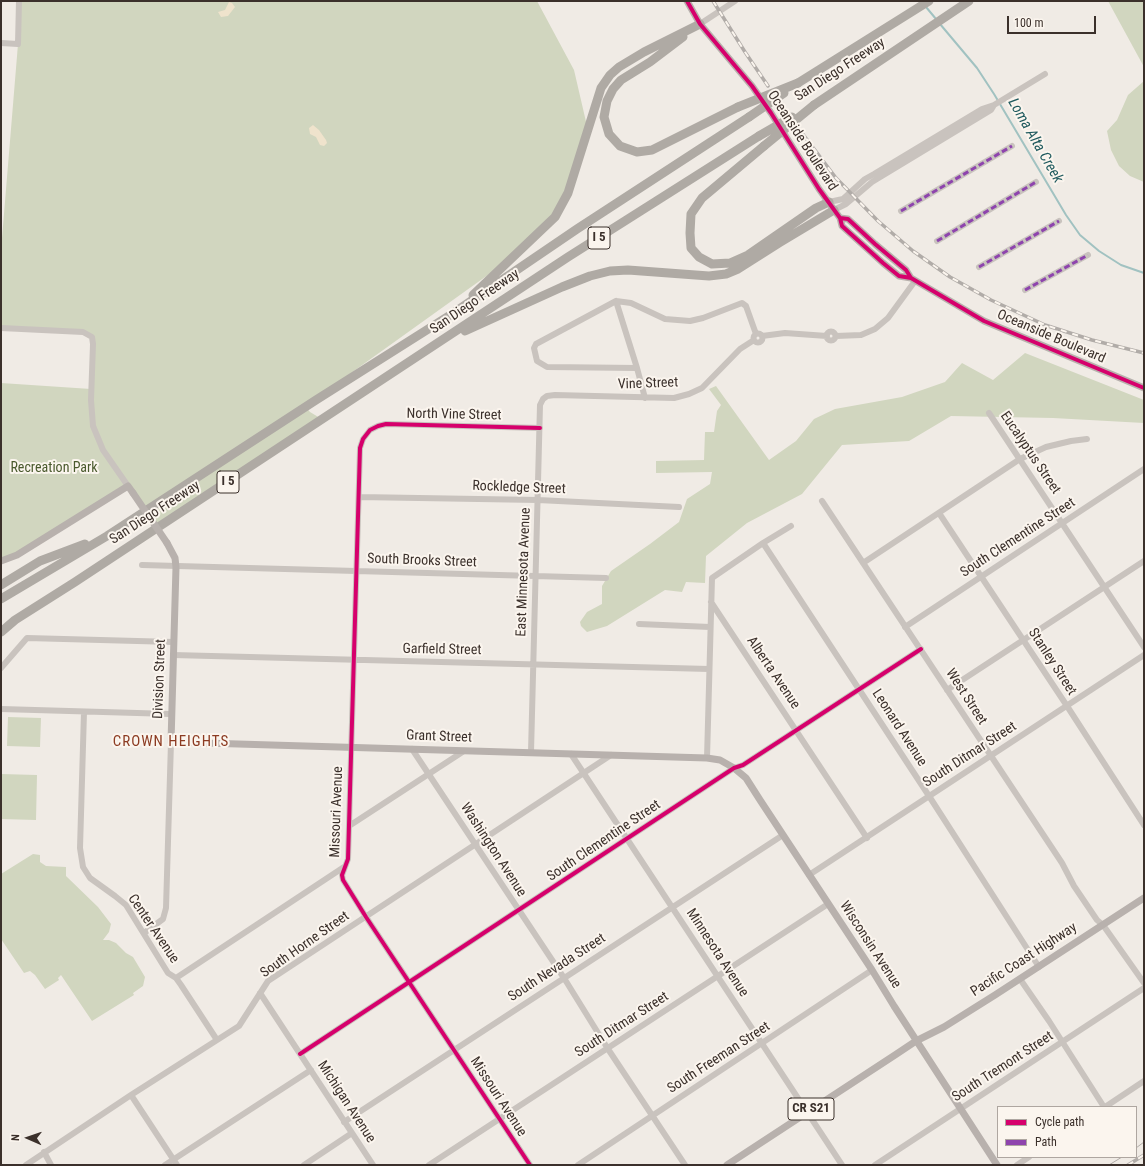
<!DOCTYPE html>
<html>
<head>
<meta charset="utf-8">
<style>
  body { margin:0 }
  #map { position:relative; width:1145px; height:1166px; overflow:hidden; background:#f0ebe5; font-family:"Roboto Condensed",sans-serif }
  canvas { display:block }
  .frame { position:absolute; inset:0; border:2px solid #3b302b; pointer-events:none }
  .legend { position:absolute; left:997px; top:1106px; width:140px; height:52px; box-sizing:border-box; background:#fbf5ee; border:1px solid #aea6a0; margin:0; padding:5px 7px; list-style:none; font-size:12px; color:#3b302b }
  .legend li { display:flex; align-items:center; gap:8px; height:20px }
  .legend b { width:20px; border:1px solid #aea6a0 }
  .north { position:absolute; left:8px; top:1118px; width:40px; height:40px; -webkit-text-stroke:3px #fbf5ee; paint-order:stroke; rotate:272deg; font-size:11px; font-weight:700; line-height:16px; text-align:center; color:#3b302b }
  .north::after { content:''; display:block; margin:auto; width:14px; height:18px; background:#3b302b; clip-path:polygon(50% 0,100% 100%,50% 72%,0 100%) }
  .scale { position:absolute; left:1007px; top:16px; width:89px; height:18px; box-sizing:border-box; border:2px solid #3b302b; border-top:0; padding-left:5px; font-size:12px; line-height:14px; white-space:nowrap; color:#3b302b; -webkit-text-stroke:3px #fbf5ee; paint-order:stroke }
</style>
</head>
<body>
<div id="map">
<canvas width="1145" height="1166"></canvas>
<div class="frame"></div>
<ul class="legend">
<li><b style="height:5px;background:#d6006c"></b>Cycle path</li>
<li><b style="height:5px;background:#8e44ad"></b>Path</li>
</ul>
<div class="north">N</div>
<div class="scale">100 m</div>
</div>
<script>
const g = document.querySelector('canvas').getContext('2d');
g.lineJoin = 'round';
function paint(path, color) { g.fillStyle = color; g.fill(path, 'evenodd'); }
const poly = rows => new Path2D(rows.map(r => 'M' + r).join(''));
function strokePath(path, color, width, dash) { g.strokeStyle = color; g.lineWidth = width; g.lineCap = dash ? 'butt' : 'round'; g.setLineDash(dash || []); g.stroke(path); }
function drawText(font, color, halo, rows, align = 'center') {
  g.font = font + ' "Roboto Condensed",sans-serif'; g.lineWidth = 4; g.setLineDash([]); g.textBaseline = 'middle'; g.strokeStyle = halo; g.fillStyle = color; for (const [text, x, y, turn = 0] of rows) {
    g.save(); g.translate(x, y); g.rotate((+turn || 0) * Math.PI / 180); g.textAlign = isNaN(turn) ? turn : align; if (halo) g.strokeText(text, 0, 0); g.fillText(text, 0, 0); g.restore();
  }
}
paint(poly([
  [19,1,537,1,574,70,587,126,560,209,499,267,305,406,310,412,325,421,159,529,136,493,126,489,28,548,1,559,1,383,91,389,92,341,88,334,1,328,1,250,18,44],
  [1108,1,1144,1,1144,67],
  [1144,81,1144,182,1130,176,1119,166,1111,150,1107,131,1117,120,1128,95],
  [1025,353,1144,400,1144,423,1053,418,951,416,909,441,842,445,802,494,747,523,706,556,705,583,686,582,682,592,665,590,607,626,587,632,581,626,580,622,587,612,602,604,602,586,611,571,650,544,679,522,687,499,710,484,712,472,656,473,656,461,704,460,705,432,714,432,717,411,721,405,709,389,716,386,769,460,796,441,814,419,835,409,902,397,945,382,962,363,993,380],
  [8,717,41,718,40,747,7,746],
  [1,774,37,775,36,820,1,819],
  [33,854,40,855,40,862,46,866,66,867,66,876,98,907,111,924,109,932,103,940,109,940,116,943,126,953,133,957,145,977,143,986,133,993,134,995,92,1021,61,975,58,978,59,980,45,989,35,975,30,971,24,973,1,939,1,874]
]), '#d1d6bf');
paint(poly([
  [229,2,232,3,235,7,228,16,221,17,218,12,225,10],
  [313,125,319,130,326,140,327,143,324,146,320,145,316,137,310,134,309,128]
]), '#efe3cc');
strokePath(poly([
  [926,7,936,19],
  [940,24,977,68,994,94,1066,215,1080,235,1099,251,1121,265,1144,273]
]), '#a1c2c1', 2);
strokePath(poly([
  [700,24,735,1],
  [1,43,18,44,19,1],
  [994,105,1045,74],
  [829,202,843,199,865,179,874,174,982,109,994,105,991,110,872,182,846,204,834,210],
  [901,211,1012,146],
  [937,241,1036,182],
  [979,267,1059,221],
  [1025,290,1088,255],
  [616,301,631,303,665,319,690,321,703,318,742,303,746,306,756,334],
  [1,328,83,332,92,337,93,344,91,400,93,426,103,450,128,486],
  '826.5 336a4.5 4.5 0 1 1 9 0a4.5 4.5 0 1 1-9 0Z',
  '753.5 338a4.5 4.5 0 1 1 9 0a4.5 4.5 0 1 1-9 0Z',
  [762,336,785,333,827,336],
  [836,336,861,335,875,329,888,318,915,281],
  [637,368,547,367,537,361,534,348,536,344,616,301,637,368,645,398],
  [989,413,1144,647],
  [359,497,538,500,679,507],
  [822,501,1062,863,1074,886,1097,920,1103,925,1144,983],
  [939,513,1067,706,1144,825],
  [763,543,929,796,1039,967],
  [863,563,1020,459,1046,447,1071,441,1087,439],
  [142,565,606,578],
  [711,602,867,838],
  [639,624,710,627],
  [905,627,1144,469],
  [173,655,709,669],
  [1,668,27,638,174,642],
  [947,690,1144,561],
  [1,709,171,714],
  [84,712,80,848,83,867,90,878,115,896,126,905,168,973,176,978,181,985,217,1040],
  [412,749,564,978,608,1049,685,1165],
  [531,752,540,405,543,399,547,396,555,395,674,398,689,394,702,388,740,349,754,340],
  [571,754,842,1165],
  [707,758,712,578,763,543,791,526],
  [349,826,464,751],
  [809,875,1144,655],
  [144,933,163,919,166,908,171,742],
  [176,978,344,867],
  [1020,979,1049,1021,1104,1107],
  [260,993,373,1165],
  [300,1054,734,768,743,765,921,649],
  [131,1095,177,1165],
  [1105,1107,1144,1081],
  [344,1122,783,835],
  [44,1152,51,1165],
  [26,1165,131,1095,239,1026,268,981,611,755],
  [165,1165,311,1070],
  [304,1165,352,1133],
  [429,1165,828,904],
  [530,1165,366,917,343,880,342,875,348,859,360,448,363,439,370,430,378,426,386,424,540,428],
  [578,1165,872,970],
  [875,1165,1144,988],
  [1017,1165,1029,1157]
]), '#c9c3be', 6);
strokePath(poly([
  [687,1,700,24,752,86,771,113,819,189,840,218,842,226,883,263,899,276,911,278,984,321,1144,388],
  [840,218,848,219,875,244,906,270,911,278],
  [167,543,175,558,176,567,171,742,707,758,720,760,734,768,746,778,760,800,872,970,894,1006,997,1165],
  [1,561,17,555,128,486,133,493],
  [727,1165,895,1055,916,1041,944,1027,995,995,1144,898]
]), '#b8b1ad', 7);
strokePath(poly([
  [683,37,650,62,621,80,613,89,607,101,604,117,609,134,620,146,637,152,652,150,738,107],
  [798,83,929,1],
  [814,105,969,1],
  [764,146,702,198,691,214,690,233,691,248,699,257,712,264,730,263,748,255,816,208,829,202],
  [473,295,555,217,568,193,601,88,610,75,619,67,644,52,700,24],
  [465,331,562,287,590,276,610,271,628,270,709,276,726,274,738,269,779,243,834,210],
  [1,585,40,561,85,544],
  [1,599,107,536,316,400,452,314,577,229,749,117],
  [1,632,15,620,75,582,568,257,759,136]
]), '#afaaa4', 9);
strokePath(poly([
  [1136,1148,1144,1142],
  [1109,1165,1122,1157]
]), '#b1aca8', 1);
const rail = poly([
  [713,1,745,52,768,86],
  [799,129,836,178,878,221,913,251,950,277,991,300,1045,325,1092,340,1144,353],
  [1128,1165,1144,1155]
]);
strokePath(rail, '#b1aca8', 3.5);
strokePath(rail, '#fbf5ee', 2, [6]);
strokePath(poly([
  [133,493,167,543]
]), '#b8b1ad', 7);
strokePath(poly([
  [738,107,798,83],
  [749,117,784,93],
  [759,136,792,117],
  [764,146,814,105]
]), '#afaaa4', 9);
strokePath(poly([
  [901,211,1012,146],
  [937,241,1036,182],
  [979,267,1059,221],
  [1025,290,1088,255]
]), '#8e44ad', 3, [6, 3]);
strokePath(poly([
  [687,1,700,24,752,86,771,113,819,189,840,218,842,226,883,263,899,276,911,278,984,321,1144,388],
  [840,218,848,219,875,244,906,270,911,278],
  [300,1054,734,768,743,765,921,649],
  [530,1165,366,917,343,880,342,875,348,859,360,448,363,439,370,430,378,426,386,424,540,428]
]), '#d6006c', 4);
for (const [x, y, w] of [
  [599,238,22],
  [228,482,22],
  [811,1109,46]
]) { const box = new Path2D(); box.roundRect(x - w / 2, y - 11, w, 22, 3); g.fillStyle = '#fbf5ee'; g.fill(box); strokePath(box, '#3b302b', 1); }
drawText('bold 13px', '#3b302b', null, [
  ["I 5",599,238],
  ["I 5",228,482],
  ["CR S21",811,1109]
]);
drawText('14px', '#3b302b', '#fbf5ee', [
  ["San Diego Freeway",840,70,-33],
  ["Oceanside Boulevard",802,141,57],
  ["San Diego Freeway",475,302,-34],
  ["Oceanside Boulevard",1051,337,23],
  ["Vine Street",648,384,-2],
  ["North Vine Street",454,415,1],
  ["Eucalyptus Street",1030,453,56],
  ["Rockledge Street",519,488,2],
  ["San Diego Freeway",155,513,-33],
  ["South Clementine Street",1018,538,-33],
  ["South Brooks Street",422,561,2],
  ["East Minnesota Avenue",524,572,-88],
  ["Garfield Street",442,650,1],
  ["Stanley Street",1052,662,57],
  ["Alberta Avenue",773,673,56],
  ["Division Street",160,679,-88],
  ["West Street",966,697,57],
  ["Leonard Avenue",899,728,57],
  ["Grant Street",439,737,2],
  ["South Ditmar Street",970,755,-33],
  ["Missouri Avenue",337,812,-88],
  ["South Clementine Street",604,841,-34],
  ["Washington Avenue",493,850,57],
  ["Center Avenue",153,929,56],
  ["South Horne Street",305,945,-35],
  ["Wisconsin Avenue",870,945,57],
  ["Minnesota Avenue",717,953,57],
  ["Pacific Coast Highway",1024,960,-33],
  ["South Nevada Street",557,968,-33],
  ["South Ditmar Street",622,1025,-33],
  ["South Freeman Street",719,1058,-33],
  ["South Tremont Street",1003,1067,-33],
  ["Missouri Avenue",498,1097,57],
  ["Michigan Avenue",346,1102,57]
]);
drawText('14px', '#4a5a2e', '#fbf5ee', [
  ["Recreation Park",54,468]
]);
drawText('italic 15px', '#1f5a5e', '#fbf5ee', [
  ["Loma Alta Creek",1035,141,60]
]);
g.letterSpacing = '1px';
drawText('15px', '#8c3b22', '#fbf5ee', [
  ["CROWN HEIGHTS",171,742]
]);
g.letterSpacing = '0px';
</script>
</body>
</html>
